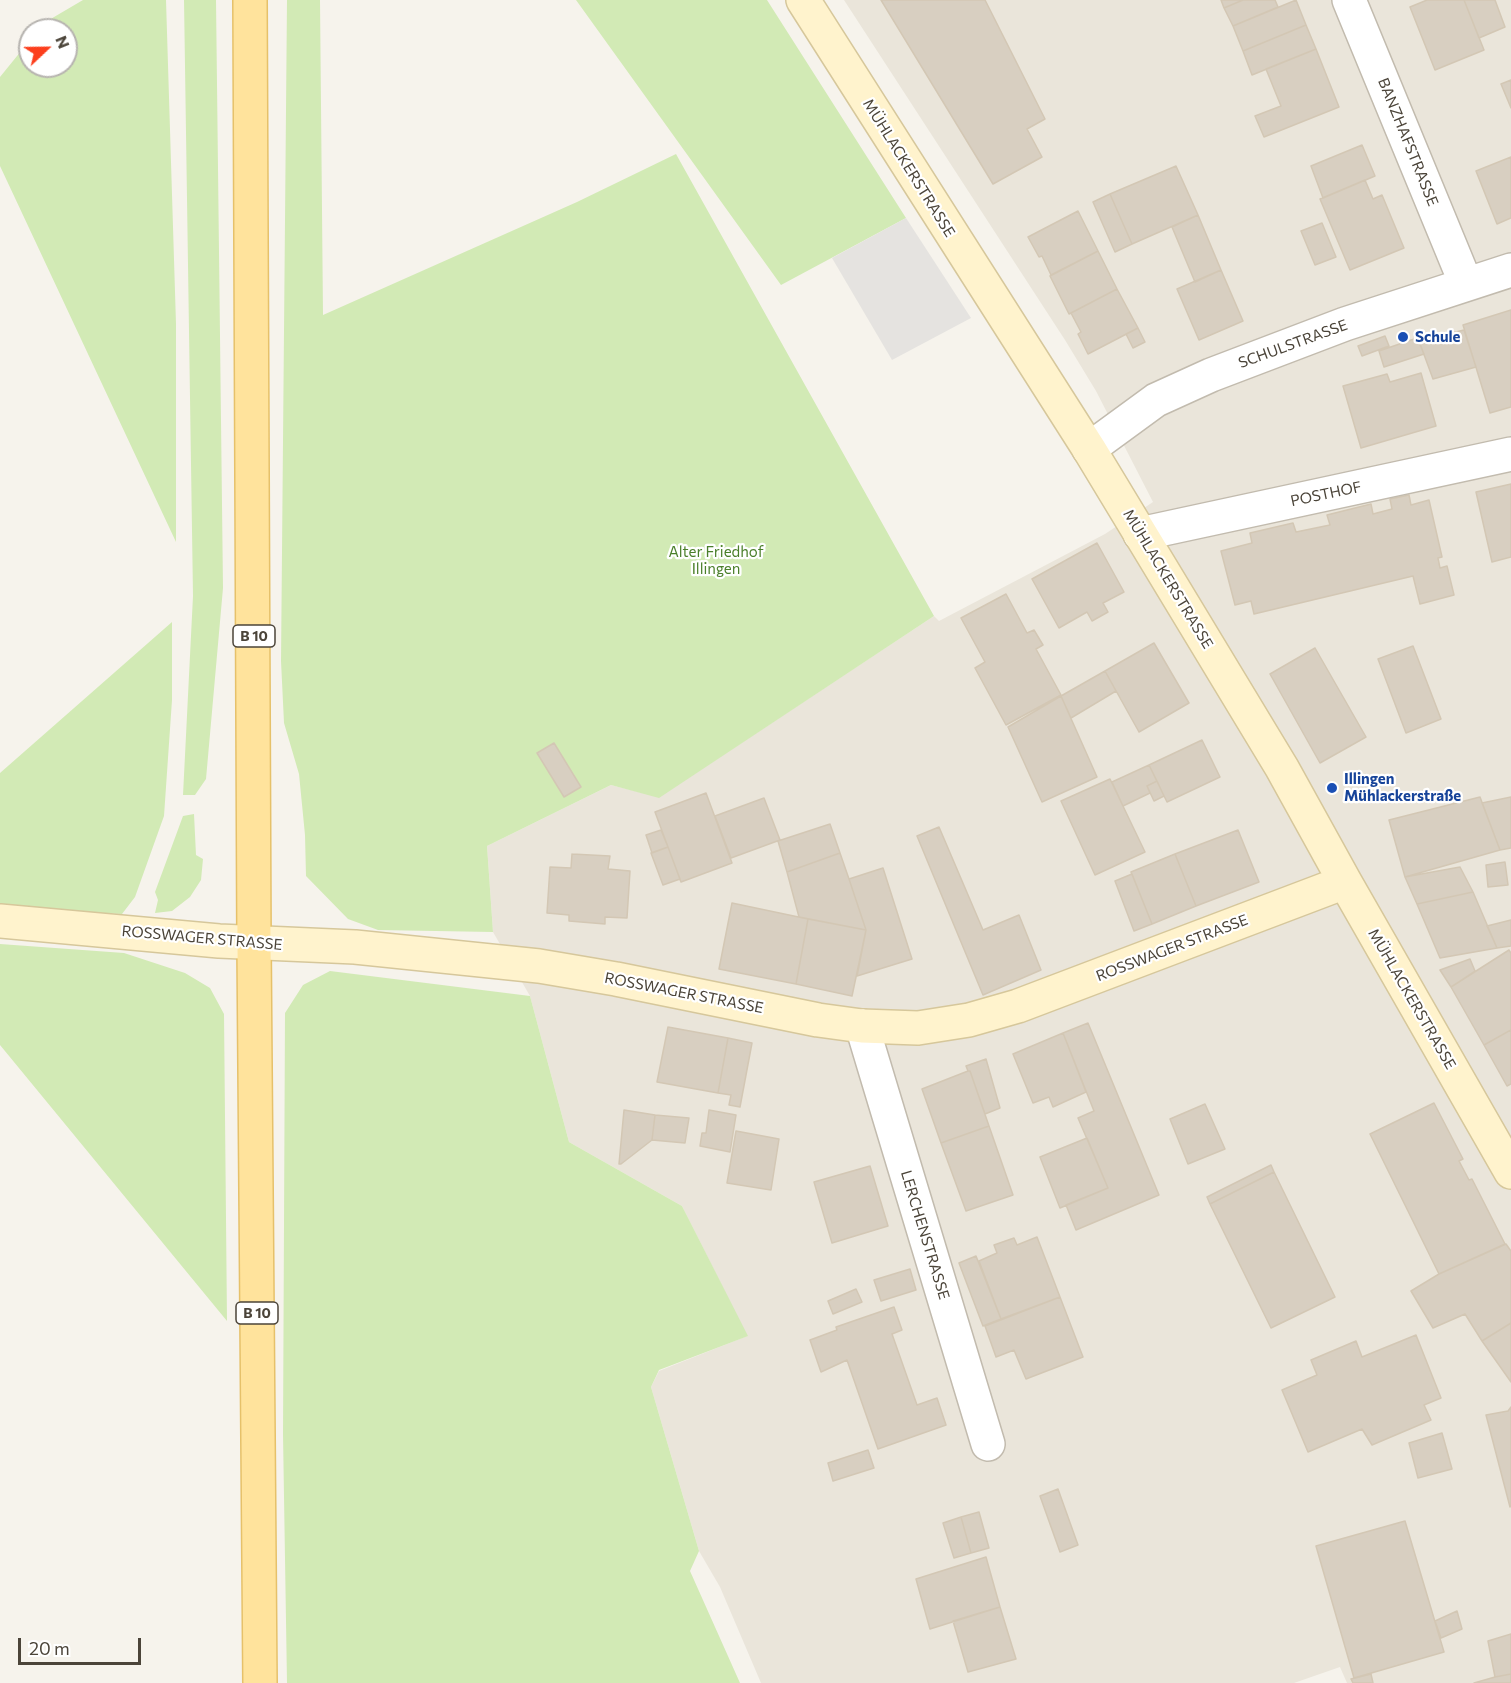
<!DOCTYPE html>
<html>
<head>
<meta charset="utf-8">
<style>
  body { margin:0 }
  #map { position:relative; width:1511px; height:1683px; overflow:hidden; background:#f6f3ec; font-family:Commissioner,sans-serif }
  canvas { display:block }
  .north { position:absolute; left:18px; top:18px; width:60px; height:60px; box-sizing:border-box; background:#fff; border:2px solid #b7b4b0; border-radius:50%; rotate:68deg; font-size:16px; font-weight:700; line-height:24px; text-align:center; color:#4b4439 }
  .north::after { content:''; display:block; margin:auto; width:21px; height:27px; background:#fc3f1d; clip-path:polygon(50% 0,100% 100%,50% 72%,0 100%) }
  .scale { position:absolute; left:18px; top:1638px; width:123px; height:27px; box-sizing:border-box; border:3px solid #4b4439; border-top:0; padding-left:8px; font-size:18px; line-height:21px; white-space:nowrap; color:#4b4439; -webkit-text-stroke:4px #fff; paint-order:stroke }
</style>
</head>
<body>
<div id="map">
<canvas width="1511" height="1683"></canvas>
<div class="north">N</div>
<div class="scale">20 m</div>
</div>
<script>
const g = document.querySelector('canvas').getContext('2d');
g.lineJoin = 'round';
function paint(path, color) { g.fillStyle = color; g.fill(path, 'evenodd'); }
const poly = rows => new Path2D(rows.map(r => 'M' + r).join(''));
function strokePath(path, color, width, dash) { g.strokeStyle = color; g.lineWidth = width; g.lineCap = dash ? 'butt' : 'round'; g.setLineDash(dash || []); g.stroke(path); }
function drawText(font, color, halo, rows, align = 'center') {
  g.font = font + ' Commissioner,sans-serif'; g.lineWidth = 4.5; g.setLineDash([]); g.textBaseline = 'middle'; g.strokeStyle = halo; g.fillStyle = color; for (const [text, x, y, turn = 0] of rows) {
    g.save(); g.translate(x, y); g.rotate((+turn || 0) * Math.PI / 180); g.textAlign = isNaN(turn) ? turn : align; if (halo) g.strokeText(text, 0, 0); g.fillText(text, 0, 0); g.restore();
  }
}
paint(poly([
  [844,0,1511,0,1511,1683,1347,1683,1340,1667,1294,1683,761,1683,720,1587,699,1551,651,1387,659,1371,747,1336,682,1206,569,1142,530,996,493,932,487,846,611,785,659,797,934,616,939,621,1105,534,1153,502,1096,391,1065,340]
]), '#eae5da');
paint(poly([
  [83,0,166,0,176,324,176,542,0,166,0,77,30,40,30,66,66,66,66,30,35,30,37,27],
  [184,0,216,0,223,588,206,779,195,795,183,795,193,596],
  [287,0,320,0,323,315,577,202,676,154,934,616,659,798,611,785,487,846,493,932,378,930,348,919,306,876,305,835,299,774,284,723,281,661],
  [576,0,767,0,906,218,781,285],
  [172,622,172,700,164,816,135,897,122,914,0,909,0,773],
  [194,814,196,855,203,859,201,880,190,897,172,911,155,913,158,900,155,892,183,816],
  [0,944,124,953,185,973,210,988,224,1014,227,1321,0,1045],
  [330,971,530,996,569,1142,682,1206,748,1336,659,1370,651,1387,699,1551,690,1571,740,1683,287,1683,283,1434,285,1013,303,985]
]), '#d2eab5');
paint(poly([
  [906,218,971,318,892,360,832,258]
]), '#e5e3e0');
const building = poly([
  [881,0,985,0,1045,119,1027,129,1042,157,993,184,881,0],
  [1221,0,1243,0,1224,8,1221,0],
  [1243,0,1275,0,1278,7,1233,26,1224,8,1243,0],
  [1296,0,1306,25,1243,51,1233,26,1296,0],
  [1427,0,1464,0,1484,50,1435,70,1410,7,1427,0],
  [1464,0,1495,0,1505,27,1479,38,1464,0],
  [1306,25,1316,49,1252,75,1243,51,1306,25],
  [1316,49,1339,107,1264,137,1255,116,1281,106,1266,69,1316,49],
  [1511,80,1511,108,1501,84,1511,80],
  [1362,145,1375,176,1323,198,1311,166,1362,145],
  [1511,157,1511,218,1497,224,1476,171,1511,157],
  [1176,166,1198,215,1132,244,1110,194,1176,166],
  [1365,180,1373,199,1382,195,1404,248,1350,270,1320,199,1365,180],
  [1110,194,1132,244,1115,252,1093,202,1110,194],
  [1078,211,1098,251,1051,275,1042,256,1039,257,1028,237,1078,211],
  [1198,215,1221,270,1195,282,1172,227,1198,215],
  [1322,223,1336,257,1315,265,1301,231,1322,223],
  [1098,251,1117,289,1069,314,1050,276,1098,251],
  [1221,270,1243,321,1199,340,1177,289,1221,270],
  [1117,289,1138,328,1088,354,1078,334,1081,332,1071,313,1117,289],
  [1511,310,1511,407,1490,413,1463,325,1511,310],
  [1138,328,1145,342,1133,348,1126,334,1138,328],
  [1464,330,1476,367,1433,379,1419,341,1464,330],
  [1385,336,1389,346,1362,356,1358,346,1385,336],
  [1417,338,1424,354,1384,367,1379,351,1417,338],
  [1421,373,1436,426,1361,448,1343,386,1387,374,1390,382,1421,373],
  [1511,484,1511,557,1492,562,1476,492,1511,484],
  [1409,495,1411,505,1429,500,1442,557,1438,558,1440,568,1447,566,1454,595,1420,604,1413,576,1254,614,1251,601,1235,605,1221,551,1252,543,1250,533,1293,523,1296,532,1330,525,1327,515,1371,504,1373,514,1392,509,1390,499,1409,495],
  [1097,543,1124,592,1103,603,1108,612,1092,621,1087,612,1059,628,1032,579,1097,543],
  [1006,594,1027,633,1034,630,1043,645,1036,649,1061,695,1006,725,975,668,985,662,961,618,1006,594],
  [1154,643,1189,703,1139,732,1105,671,1154,643],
  [1413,646,1441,719,1406,733,1378,659,1413,646],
  [1315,648,1366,737,1320,763,1270,674,1315,648],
  [1105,671,1116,691,1071,718,1061,696,1105,671],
  [1061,696,1097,777,1042,802,1008,727,1061,696],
  [1202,740,1220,777,1167,802,1149,765,1202,740],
  [554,743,581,787,564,797,537,753,554,743],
  [1149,765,1157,781,1147,786,1150,793,1123,806,1112,782,1149,765],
  [1110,779,1145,852,1095,875,1061,801,1110,779],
  [1157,781,1164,796,1154,801,1147,786,1157,781],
  [706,793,732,863,681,882,655,812,706,793],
  [1480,797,1500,850,1405,877,1389,820,1480,797],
  [1511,797,1511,848,1500,850,1482,803,1511,797],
  [764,798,780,840,731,858,715,816,764,798],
  [830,824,840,853,787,872,778,841,830,824],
  [939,827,983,930,1019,915,1041,970,983,995,917,836,939,827],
  [661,830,668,847,652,853,646,835,661,830],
  [1238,830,1259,882,1196,906,1175,854,1238,830],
  [668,847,680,879,663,885,651,853,668,847],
  [840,853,849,879,866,930,799,917,787,872,840,853],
  [572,854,610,856,608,869,630,871,627,918,605,917,605,924,569,921,569,915,547,913,550,867,571,868,572,854],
  [1175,854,1196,906,1152,924,1131,872,1175,854],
  [1505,862,1508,885,1488,887,1486,865,1505,862],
  [1460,867,1473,892,1417,904,1405,877,1460,867],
  [883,868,912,959,857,976,866,930,849,879,883,868],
  [1132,874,1152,924,1134,931,1115,881,1132,874],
  [1473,892,1497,948,1440,958,1417,904,1473,892],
  [732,903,808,919,796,984,719,969,732,903],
  [808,919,866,930,852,996,796,984,808,919],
  [1511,920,1511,946,1497,948,1487,926,1511,920],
  [1509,950,1511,953,1511,1030,1484,1045,1451,987,1509,950],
  [1470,959,1475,971,1451,987,1440,970,1470,959],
  [1088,1023,1159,1195,1076,1230,1066,1205,1108,1188,1078,1118,1094,1111,1063,1033,1088,1023],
  [668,1027,728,1038,718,1093,657,1082,668,1027],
  [1511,1030,1511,1084,1507,1086,1484,1045,1511,1030],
  [1063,1033,1086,1092,1053,1107,1049,1097,1033,1103,1013,1054,1063,1033],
  [728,1038,752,1043,740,1107,729,1105,731,1095,718,1093,728,1038],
  [986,1059,1000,1108,985,1114,970,1071,968,1071,966,1066,986,1059],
  [968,1071,970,1071,989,1126,941,1143,922,1089,968,1071],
  [1434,1103,1463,1159,1459,1161,1469,1180,1472,1179,1505,1244,1439,1274,1370,1134,1434,1103],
  [1205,1104,1225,1149,1188,1164,1170,1119,1205,1104],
  [624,1110,655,1115,652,1140,621,1164,619,1164,624,1110],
  [709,1110,736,1115,730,1152,700,1146,702,1133,706,1133,709,1110],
  [655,1115,689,1118,685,1143,652,1140,655,1115],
  [989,1126,1013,1195,966,1211,941,1143,989,1126],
  [736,1131,779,1139,771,1190,727,1183,736,1131],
  [1087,1138,1108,1188,1060,1208,1040,1157,1087,1138],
  [1271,1165,1274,1172,1210,1204,1207,1197,1271,1165],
  [870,1166,888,1226,832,1243,814,1182,870,1166],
  [1274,1172,1335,1297,1271,1328,1210,1204,1274,1172],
  [1037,1237,1060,1297,1001,1319,979,1261,997,1253,994,1245,1014,1238,1017,1245,1037,1237],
  [1506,1244,1511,1251,1511,1323,1482,1341,1465,1314,1433,1328,1411,1291,1439,1274,1506,1244],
  [976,1256,1001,1319,983,1326,959,1263,976,1256],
  [910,1269,916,1290,881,1301,874,1280,910,1269],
  [856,1289,862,1302,833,1314,828,1301,856,1289],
  [1060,1297,1083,1357,1026,1379,1014,1350,996,1357,985,1326,1060,1297],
  [894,1307,902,1330,892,1334,917,1405,937,1398,946,1425,878,1449,847,1360,821,1372,810,1340,837,1330,836,1327,894,1307],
  [1511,1323,1511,1382,1482,1341,1511,1323],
  [1416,1335,1441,1398,1424,1405,1431,1420,1372,1445,1362,1429,1308,1452,1282,1390,1317,1375,1311,1360,1356,1341,1362,1357,1416,1335],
  [1511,1407,1511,1506,1510,1507,1486,1415,1508,1411,1511,1407],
  [1442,1433,1452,1469,1418,1478,1409,1443,1442,1433],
  [868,1450,874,1468,833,1481,828,1463,868,1450],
  [1058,1489,1078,1545,1060,1552,1040,1496,1058,1489],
  [979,1512,989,1548,971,1553,961,1517,979,1512],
  [961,1517,971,1553,954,1558,943,1523,961,1517],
  [1405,1521,1444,1652,1354,1678,1316,1546,1405,1521],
  [986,1557,1000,1607,930,1629,916,1579,986,1557],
  [1000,1607,1016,1659,968,1672,953,1621,1000,1607],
  [1457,1611,1462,1629,1441,1638,1435,1621,1457,1611],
  [1511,1634,1511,1674,1495,1677,1488,1641,1511,1634],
  [1371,1674,1373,1683,1353,1683,1351,1679,1371,1674],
  [1511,1674,1511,1683,1474,1683,1495,1677,1511,1674]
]);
paint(building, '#d8cfc1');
strokePath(building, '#d3c7b4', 1.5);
const street = poly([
  [1349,0,1466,284],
  [1089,449,1156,400,1211,375,1345,324,1511,270],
  [1140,534,1511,454],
  [862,1026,988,1444]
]);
const secondary = poly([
  [803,0,1089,449,1282,768,1345,882,1511,1172],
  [0,921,219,941,355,947,539,966,616,979,818,1020,862,1026,918,1028,969,1020,1018,1006,1345,882]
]);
const primary = poly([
  [250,0,254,944,260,1683]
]);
strokePath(street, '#c2bbae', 36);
strokePath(secondary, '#d6c79b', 36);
strokePath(primary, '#e6c16a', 36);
strokePath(street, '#fff', 33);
strokePath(secondary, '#fff3cd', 33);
strokePath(primary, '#ffe39c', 33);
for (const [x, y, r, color] of [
  [1403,337,6,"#1a4fb4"],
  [1332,788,6,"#1a4fb4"]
]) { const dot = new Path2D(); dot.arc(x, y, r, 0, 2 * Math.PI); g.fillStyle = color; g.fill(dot); strokePath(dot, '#fff', 2); }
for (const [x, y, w] of [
  [254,636,42],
  [257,1313,42]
]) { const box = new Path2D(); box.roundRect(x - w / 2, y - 11, w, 22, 4.5); g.fillStyle = '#fff'; g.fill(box); strokePath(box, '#4b4439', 1.5); }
drawText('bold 14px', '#4b4439', null, [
  ["B 10",254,636],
  ["B 10",257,1313]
]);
drawText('15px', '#4b4439', '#fff', [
  ["BANZHAFSTRASSE",1408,142,68],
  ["MÜHLACKERSTRASSE",909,168,58],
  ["SCHULSTRASSE",1293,344,-20],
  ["POSTHOF",1326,494,-12],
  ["MÜHLACKERSTRASSE",1168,579,59],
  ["ROSSWAGER STRASSE",202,938,5],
  ["ROSSWAGER STRASSE",1172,948,-21],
  ["ROSSWAGER STRASSE",684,993,11],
  ["MÜHLACKERSTRASSE",1412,999,60],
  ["LERCHENSTRASSE",925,1235,73]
]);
drawText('bold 15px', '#164399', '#fff', [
  ["Schule",1415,337],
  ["Illingen",1344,779],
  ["Mühlackerstraße",1344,796]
], 'left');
drawText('15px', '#4a7f2a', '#fff', [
  ["Alter Friedhof",716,552],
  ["Illingen",716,569]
]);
</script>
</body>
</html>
